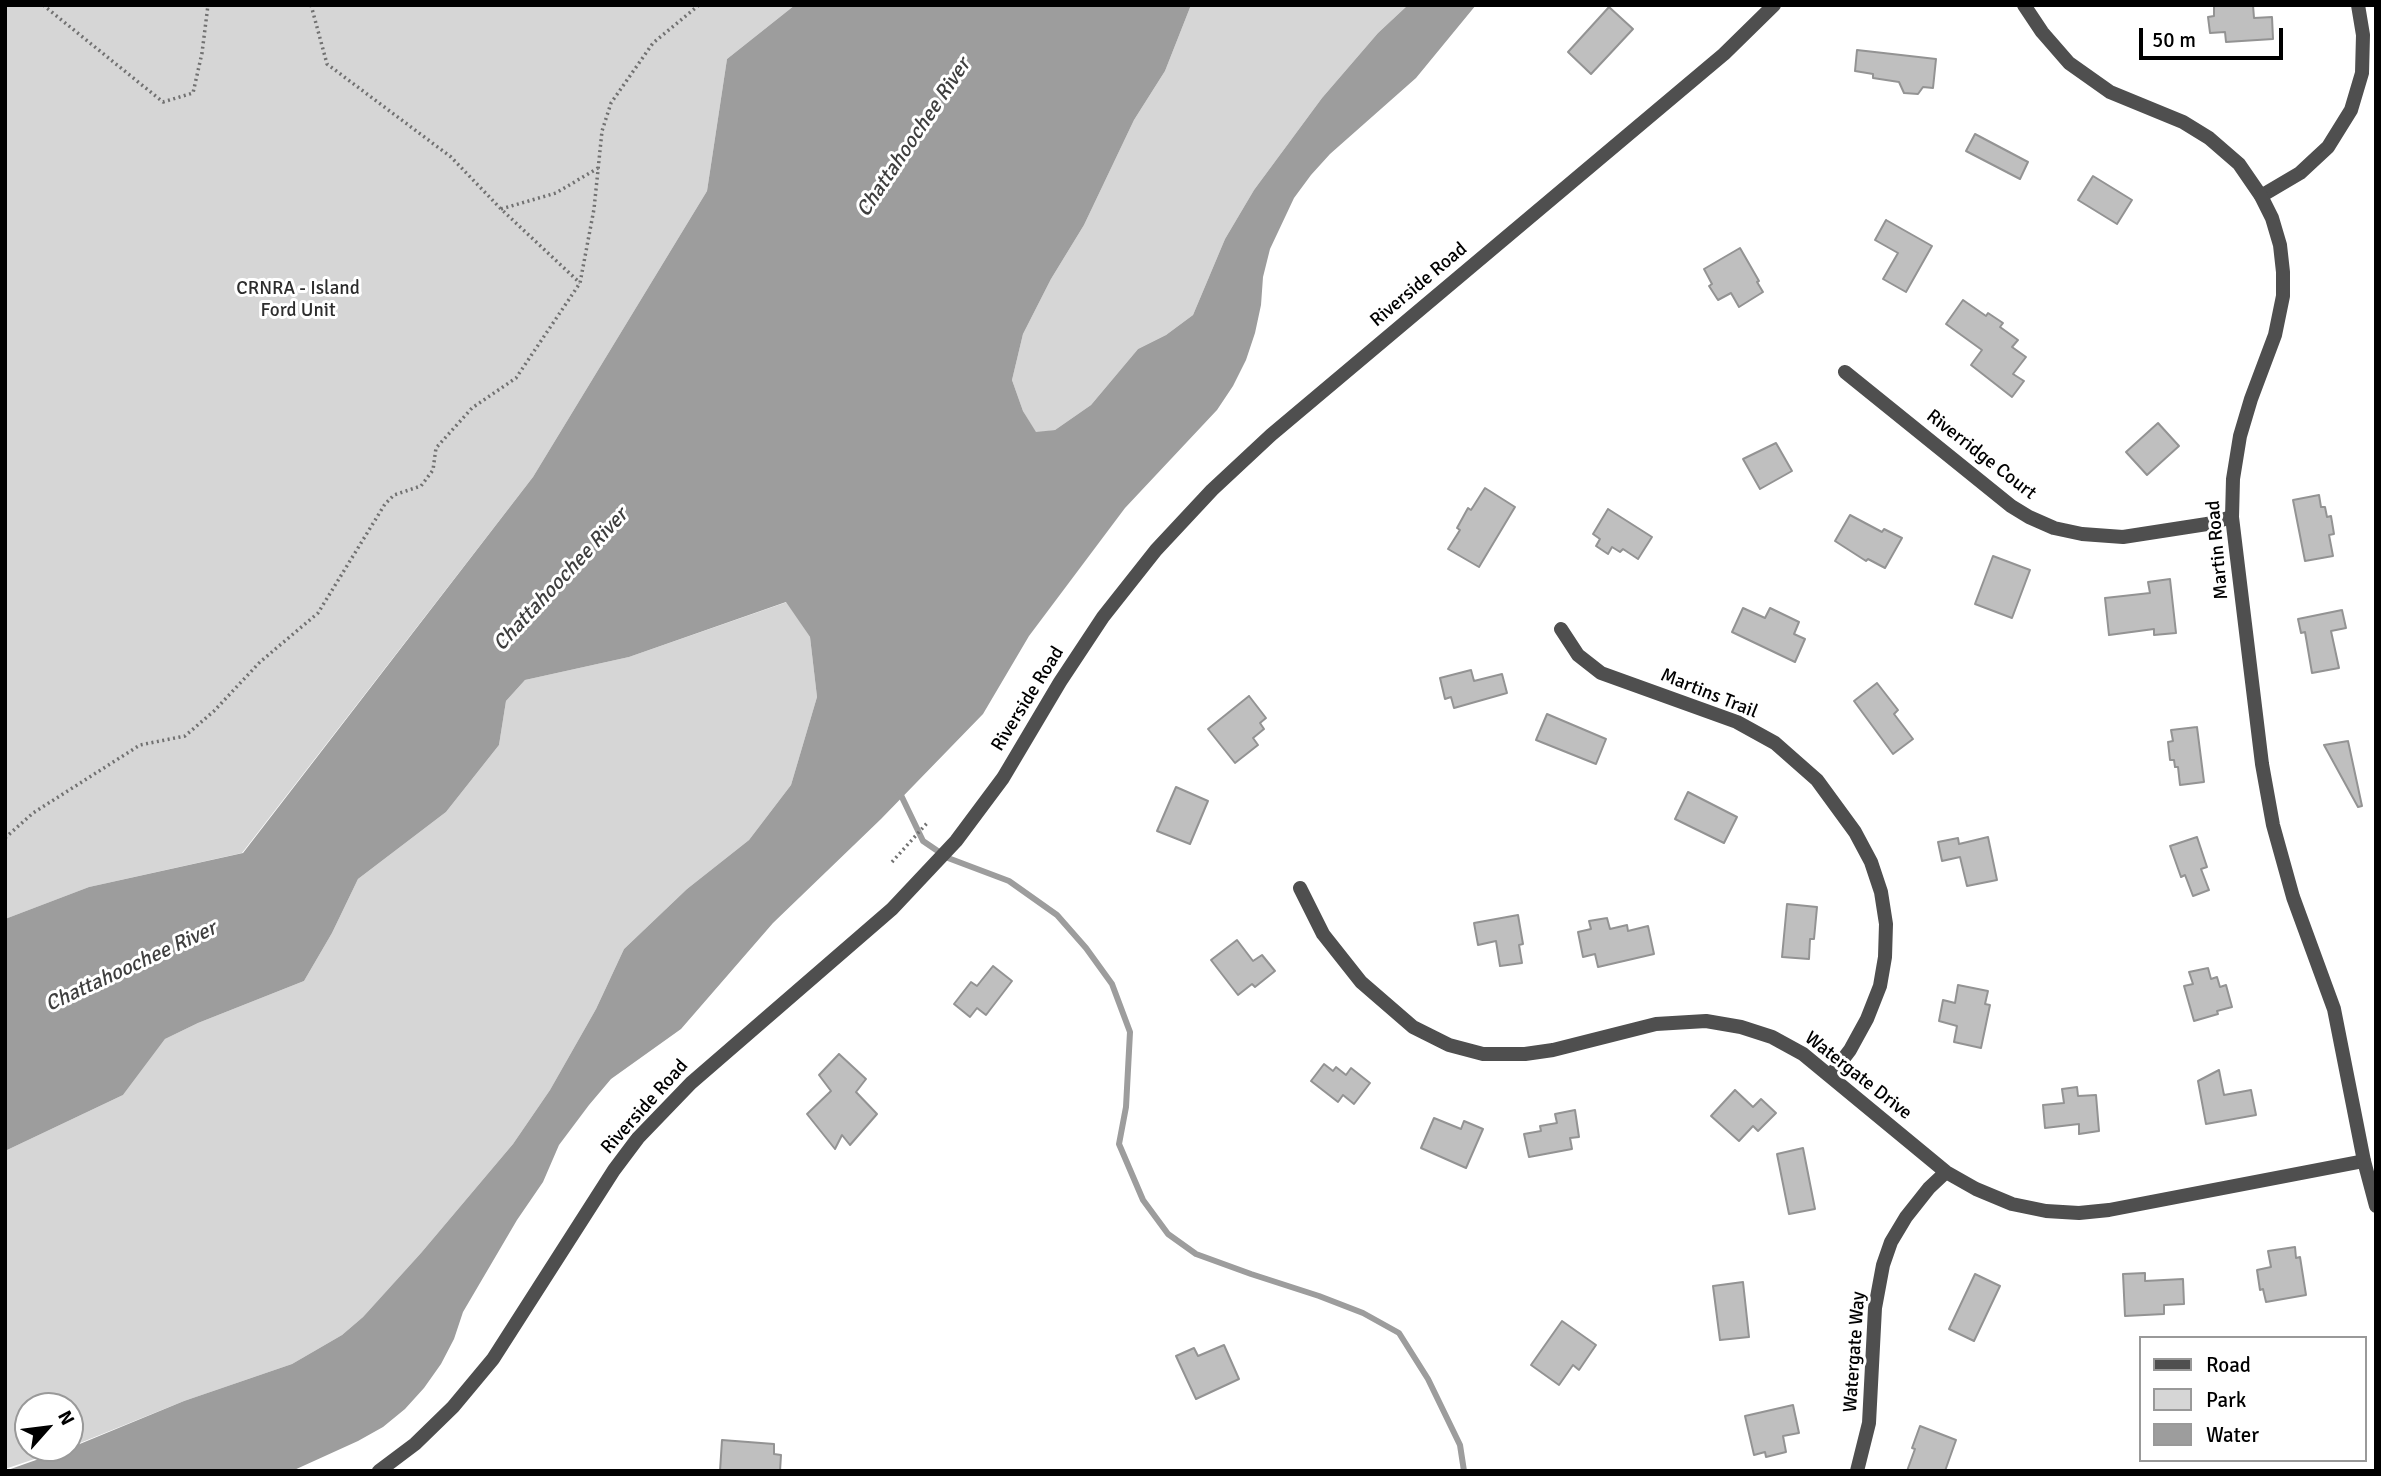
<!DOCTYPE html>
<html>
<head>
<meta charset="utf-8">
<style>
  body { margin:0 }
  #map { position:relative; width:2381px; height:1476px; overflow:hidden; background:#fff; font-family:Signika,sans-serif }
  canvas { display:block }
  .frame { position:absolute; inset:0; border:7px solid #000; pointer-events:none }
  .legend { position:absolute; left:2139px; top:1336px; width:228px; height:126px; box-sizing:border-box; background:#fff; border:2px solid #999; margin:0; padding:9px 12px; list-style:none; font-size:21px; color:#000 }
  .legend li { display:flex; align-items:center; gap:14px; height:35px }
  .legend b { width:35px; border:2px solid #999 }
  .north { position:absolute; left:14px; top:1392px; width:70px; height:70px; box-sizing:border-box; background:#fff; border:2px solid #999; border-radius:50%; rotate:62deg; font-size:19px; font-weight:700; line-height:28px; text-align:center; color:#000 }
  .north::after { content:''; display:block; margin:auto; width:24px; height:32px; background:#000; clip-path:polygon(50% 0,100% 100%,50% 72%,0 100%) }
  .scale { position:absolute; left:2139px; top:28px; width:144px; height:32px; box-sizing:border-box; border:4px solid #000; border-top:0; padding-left:9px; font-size:21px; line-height:24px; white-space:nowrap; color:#000; -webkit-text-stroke:5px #fff; paint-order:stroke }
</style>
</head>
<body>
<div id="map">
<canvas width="2381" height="1476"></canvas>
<div class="frame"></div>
<ul class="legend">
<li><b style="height:9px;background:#4f4f4f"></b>Road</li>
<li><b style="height:19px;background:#d6d6d6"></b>Park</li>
<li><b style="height:19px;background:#9d9d9d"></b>Water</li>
</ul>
<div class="north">N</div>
<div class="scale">50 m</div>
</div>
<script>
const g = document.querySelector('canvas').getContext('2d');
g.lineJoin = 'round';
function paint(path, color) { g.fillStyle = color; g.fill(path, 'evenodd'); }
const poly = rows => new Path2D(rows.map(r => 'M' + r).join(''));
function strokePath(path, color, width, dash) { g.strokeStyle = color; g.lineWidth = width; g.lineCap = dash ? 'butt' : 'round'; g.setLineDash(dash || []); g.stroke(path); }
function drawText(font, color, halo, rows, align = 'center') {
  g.font = font + ' Signika,sans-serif'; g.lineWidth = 6; g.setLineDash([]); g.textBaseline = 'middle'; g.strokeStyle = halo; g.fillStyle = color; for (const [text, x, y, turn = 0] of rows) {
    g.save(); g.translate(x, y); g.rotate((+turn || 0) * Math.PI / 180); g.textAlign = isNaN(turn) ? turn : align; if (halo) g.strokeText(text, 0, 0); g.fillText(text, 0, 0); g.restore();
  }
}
paint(poly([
  [5,5,795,5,727,59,707,191,533,477,242,853,89,887,5,919],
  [1191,5,1408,5,1378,33,1322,98,1254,190,1225,239,1193,315,1166,335,1138,349,1091,405,1055,430,1036,433,1023,411,1012,380,1023,334,1051,279,1084,225,1134,120,1165,71],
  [787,602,810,637,817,697,791,785,749,840,687,889,624,949,596,1009,550,1090,513,1144,421,1253,363,1317,342,1335,292,1364,184,1401,70,1447,70,1406,28,1406,28,1448,67,1448,5,1469,5,1151,123,1095,165,1039,198,1023,304,981,332,933,358,879,446,812,499,745,506,701,525,680,629,657]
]), '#d6d6d6');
paint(poly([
  [795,5,1191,5,1165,71,1134,120,1084,225,1051,279,1023,334,1012,380,1023,411,1036,432,1055,430,1091,405,1138,349,1166,335,1193,315,1225,239,1254,190,1322,98,1378,33,1408,5,1476,5,1416,78,1330,154,1311,175,1294,198,1270,249,1263,277,1261,305,1255,333,1246,360,1233,386,1217,410,1125,508,1029,636,983,714,881,819,773,923,681,1029,611,1079,589,1105,559,1145,543,1182,517,1220,463,1312,454,1339,441,1364,424,1388,405,1409,383,1427,358,1441,292,1471,5,1471,70,1448,184,1401,292,1364,342,1335,363,1317,421,1253,513,1144,550,1090,596,1009,624,949,687,889,749,840,791,785,817,697,810,637,786,602,629,657,525,680,506,701,499,745,446,812,358,879,332,933,304,981,198,1023,165,1039,123,1095,5,1151,5,919,89,887,243,853,533,477,707,191,727,59]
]), '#9d9d9d');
strokePath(poly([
  [899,791,923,841,948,858,1009,881,1057,915,1086,948,1112,984,1130,1032,1126,1107,1119,1144,1143,1200,1168,1234,1196,1254,1251,1274,1319,1296,1363,1313,1399,1333,1428,1379,1460,1445,1464,1471]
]), '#9d9d9d', 6);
const building = poly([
  [2214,5,2253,5,2254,18,2272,17,2273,39,2226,42,2225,32,2210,33,2208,17,2214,16,2214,5],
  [1609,7,1633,29,1591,74,1568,52,1609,7],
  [1857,50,1936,59,1933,88,1923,87,1918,94,1904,93,1899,82,1873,78,1873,74,1855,71,1857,50],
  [1975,134,2028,162,2020,179,1966,151,1975,134],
  [2093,176,2132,200,2117,224,2078,200,2093,176],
  [1886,220,1932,246,1906,292,1883,279,1898,253,1875,240,1886,220],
  [1740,248,1759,281,1757,282,1763,292,1739,307,1731,293,1718,300,1709,286,1712,284,1704,269,1740,248],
  [1963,300,1986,316,1988,313,2003,323,2000,327,2018,340,2012,347,2026,357,2013,374,2024,381,2012,397,1971,365,1982,350,1946,324,1963,300],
  [2158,423,2179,446,2147,475,2126,452,2158,423],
  [1776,443,1792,471,1760,489,1743,459,1776,443],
  [1485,488,1515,507,1479,567,1448,549,1460,530,1457,528,1468,508,1471,510,1485,488],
  [2319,495,2321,507,2325,507,2327,517,2331,516,2334,534,2329,535,2333,556,2305,561,2293,500,2319,495],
  [1608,509,1652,537,1638,559,1623,549,1620,552,1612,547,1608,554,1596,546,1600,539,1593,534,1608,509],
  [1850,515,1882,532,1884,529,1902,538,1885,568,1868,559,1866,561,1835,541,1850,515],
  [1993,556,2030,570,2012,618,1975,604,1993,556],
  [2170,579,2176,633,2154,635,2154,629,2109,635,2105,598,2150,593,2148,582,2170,579],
  [1743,608,1765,618,1770,608,1799,622,1794,634,1805,639,1795,662,1732,632,1743,608],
  [2342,610,2346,628,2331,631,2339,668,2312,673,2305,632,2301,633,2298,619,2342,610],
  [1471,670,1474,681,1502,674,1507,693,1454,708,1451,697,1445,699,1440,678,1471,670],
  [1877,683,1898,710,1894,714,1913,739,1893,754,1854,701,1877,683],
  [1249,696,1266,718,1260,723,1264,729,1253,738,1258,745,1235,763,1208,729,1249,696],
  [1547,714,1606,739,1596,764,1536,740,1547,714],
  [2197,727,2204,782,2180,785,2178,767,2175,767,2174,760,2170,760,2168,742,2173,741,2171,730,2197,727],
  [2348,741,2362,806,2358,807,2324,745,2348,741],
  [1176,787,1208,801,1190,844,1157,831,1176,787],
  [1688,792,1737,817,1724,843,1675,819,1688,792],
  [1988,837,1997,880,1967,886,1960,857,1942,861,1938,842,1958,838,1959,844,1988,837],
  [2197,837,2207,867,2201,869,2209,890,2193,896,2185,875,2181,877,2170,846,2197,837],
  [1787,904,1817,907,1814,939,1810,939,1809,959,1782,957,1787,904],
  [1518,915,1523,944,1519,945,1522,963,1500,966,1496,941,1478,945,1474,923,1518,915],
  [1607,918,1610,929,1627,925,1628,931,1648,926,1654,954,1598,967,1595,954,1583,957,1578,932,1591,929,1589,921,1607,918],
  [1237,940,1253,961,1262,955,1275,971,1255,987,1252,984,1238,995,1211,960,1237,940],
  [993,966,1012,981,986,1015,977,1008,970,1017,954,1004,971,982,977,986,993,966],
  [2208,968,2211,979,2217,977,2220,987,2226,985,2232,1007,2217,1011,2218,1014,2194,1021,2184,986,2193,984,2189,972,2208,968],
  [1958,985,1988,991,1985,1004,1990,1005,1981,1048,1954,1042,1957,1026,1939,1021,1943,1000,1955,1003,1958,985],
  [839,1054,866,1079,856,1092,877,1114,850,1145,842,1135,835,1149,807,1114,831,1091,819,1075,839,1054],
  [1324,1064,1333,1071,1336,1067,1346,1075,1351,1068,1370,1083,1354,1104,1343,1095,1338,1102,1311,1081,1324,1064],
  [2219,1070,2224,1095,2251,1090,2256,1115,2206,1124,2198,1081,2219,1070],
  [2077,1087,2078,1096,2096,1095,2099,1131,2079,1134,2079,1124,2045,1128,2043,1105,2064,1103,2062,1089,2077,1087],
  [1735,1090,1753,1107,1761,1099,1776,1113,1758,1131,1753,1126,1739,1141,1711,1116,1735,1090],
  [1575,1110,1579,1137,1570,1138,1572,1149,1529,1157,1524,1134,1541,1131,1540,1126,1557,1123,1555,1114,1575,1110],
  [1434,1118,1461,1129,1464,1121,1483,1129,1466,1168,1421,1148,1434,1118],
  [1803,1148,1815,1209,1789,1214,1777,1154,1803,1148],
  [2295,1247,2296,1258,2300,1257,2306,1295,2266,1302,2263,1289,2260,1290,2257,1270,2271,1267,2268,1251,2295,1247],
  [2145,1273,2145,1281,2183,1279,2184,1304,2164,1305,2164,1314,2125,1316,2123,1274,2145,1273],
  [1975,1274,2000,1286,1974,1341,1949,1329,1975,1274],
  [1743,1282,1749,1337,1720,1340,1713,1286,1743,1282],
  [1562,1321,1596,1345,1579,1370,1573,1365,1559,1385,1531,1365,1562,1321],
  [1224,1345,1239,1379,1196,1399,1176,1356,1194,1348,1198,1356,1224,1345],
  [1793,1405,1799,1433,1783,1436,1786,1452,1766,1457,1765,1452,1754,1455,1745,1416,1793,1405],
  [1920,1426,1956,1440,1945,1471,1907,1471,1915,1449,1912,1448,1920,1426],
  [722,1440,774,1444,774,1454,781,1455,780,1471,720,1471,722,1440]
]);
paint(building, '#bfbfbf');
strokePath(building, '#939393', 2);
strokePath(poly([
  [43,5,163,102,193,93,202,53,208,5],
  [311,5,327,64,451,157,501,209,580,283],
  [501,209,556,193,598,168],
  [5,838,33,813,140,745,185,736,214,711,260,662,318,613,385,504,394,495,421,486,433,470,436,448,472,408,516,378,580,283,594,209,602,131,611,103,653,43,699,5],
  [892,862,928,822]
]), '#717171', 3.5, [2, 3.5]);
strokePath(poly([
  [2261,196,2300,173,2328,147,2351,110,2362,73,2363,35,2358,5],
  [1845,372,2011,506,2029,517,2054,528,2082,534,2123,537,2207,524,2232,517],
  [1561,629,1578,655,1601,673,1737,722,1775,743,1817,780,1855,832,1871,862,1881,892,1886,924,1885,957,1880,986,1867,1019,1850,1050,1831,1075],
  [1300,888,1323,934,1361,982,1413,1027,1449,1045,1483,1054,1525,1054,1553,1050,1656,1024,1706,1021,1741,1027,1772,1037,1803,1054,1946,1172,1976,1189,2012,1204,2046,1211,2079,1213,2109,1210,2364,1161],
  [1857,1471,1869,1423,1875,1308,1883,1265,1891,1242,1906,1217,1929,1188,1946,1172]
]), '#4f4f4f', 14);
strokePath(poly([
  [2024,5,2042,32,2069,63,2110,92,2183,122,2209,138,2239,164,2261,196,2272,218,2280,245,2283,272,2283,296,2275,335,2251,399,2240,436,2233,479,2232,517,2262,764,2273,825,2293,897,2334,1009,2364,1161,2376,1206],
  [379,1471,415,1444,453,1407,493,1359,614,1170,638,1138,691,1083,892,909,956,841,1003,778,1060,682,1103,617,1156,550,1212,490,1271,435,1724,54,1774,5]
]), '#4f4f4f', 14);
drawText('19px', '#000', '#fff', [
  ["Riverside Road",1419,285,-40],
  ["Riverridge Court",1981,455,38],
  ["Martin Road",2218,550,-95],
  ["Martins Trail",1709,694,22],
  ["Riverside Road",1028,699,-58],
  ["Watergate Drive",1858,1076,38],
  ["Riverside Road",645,1107,-48],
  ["Watergate Way",1855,1352,-86]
]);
drawText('19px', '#2d2d2d', '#fff', [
  ["CRNRA - Island",298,289],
  ["Ford Unit",298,311]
]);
drawText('italic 21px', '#3e3e3e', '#fff', [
  ["Chattahoochee River",914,138,-56],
  ["Chattahoochee River",561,580,-47],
  ["Chattahoochee River",131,967,-25]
]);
</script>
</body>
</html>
